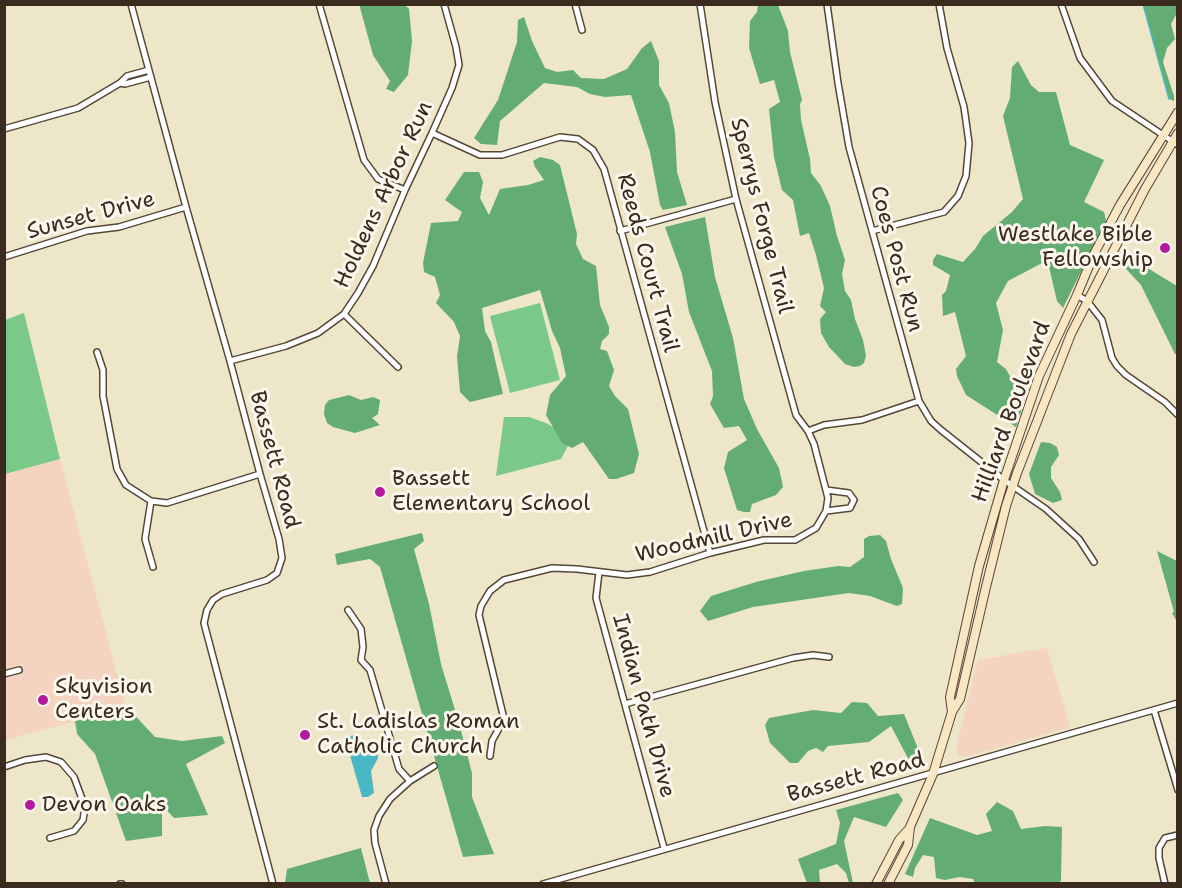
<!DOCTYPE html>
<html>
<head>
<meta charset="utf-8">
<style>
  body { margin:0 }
  #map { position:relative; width:1182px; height:888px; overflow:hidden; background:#ede6c8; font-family:"Shantell Sans",sans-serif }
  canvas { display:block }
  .frame { position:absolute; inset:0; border:6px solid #3b2a1e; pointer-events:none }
</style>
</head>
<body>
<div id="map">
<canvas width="1182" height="888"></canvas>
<div class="frame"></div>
</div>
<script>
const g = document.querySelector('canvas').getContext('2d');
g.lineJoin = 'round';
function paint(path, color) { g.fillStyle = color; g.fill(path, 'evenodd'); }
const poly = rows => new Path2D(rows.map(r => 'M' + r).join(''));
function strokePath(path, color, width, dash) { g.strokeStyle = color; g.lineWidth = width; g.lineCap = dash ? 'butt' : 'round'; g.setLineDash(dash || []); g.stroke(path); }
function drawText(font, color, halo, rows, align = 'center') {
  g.font = font + ' "Shantell Sans",sans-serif'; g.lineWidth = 6; g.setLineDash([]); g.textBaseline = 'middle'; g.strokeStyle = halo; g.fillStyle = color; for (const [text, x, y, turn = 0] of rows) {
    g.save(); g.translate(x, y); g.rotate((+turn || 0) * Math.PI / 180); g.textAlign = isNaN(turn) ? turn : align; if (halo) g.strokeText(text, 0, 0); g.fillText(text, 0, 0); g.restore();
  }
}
paint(poly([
  [60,459,126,708,5,740,5,474],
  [1047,648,1070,727,965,757,958,755,956,748,978,660]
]), '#f4d3c0');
paint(poly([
  [540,303,560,380,510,393,490,316],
  [24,313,60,459,5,474,5,320],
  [504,417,529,417,546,423,572,438,561,459,496,476]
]), '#7ac989');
paint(poly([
  [359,4,405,5,409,9,412,41,408,75,394,92,386,89,390,81,373,55],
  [758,5,778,5,788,31,790,52,802,100,800,104,801,120,810,159,811,173,821,186,830,206,837,236,845,260,842,274,845,291,851,300,855,319,863,340,866,356,864,363,860,366,854,367,845,364,829,347,821,333,820,319,826,312,820,306,824,288,816,255,809,233,800,236,793,200,782,190,774,157,769,109,780,102,774,80,760,84,749,48,750,21,757,12],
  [1143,5,1177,5,1177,13,1171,24,1175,39,1167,48,1163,62,1174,96,1174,101,1169,99],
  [524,17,532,41,545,68,557,72,573,70,581,78,604,79,627,69,642,48,651,41,659,61,659,85,669,103,675,132,677,172,687,205,663,210,660,205,650,152,631,95,605,97,590,94,577,87,544,83,500,121,497,145,481,144,474,138,498,100,517,42,518,20],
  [1018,61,1031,85,1039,92,1056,92,1070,145,1104,160,1084,202,1104,212,1106,221,1063,308,1057,301,1049,267,1044,262,1008,281,996,303,1003,330,997,362,1006,369,1024,402,1016,427,966,395,957,376,956,369,966,356,955,312,943,316,942,295,946,291,950,275,933,265,933,260,937,254,963,262,975,249,983,236,1012,212,1023,199,1003,116,1010,98,1012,67],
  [540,157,553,160,560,165,577,234,576,244,583,259,596,266,600,305,609,327,609,334,602,341,600,349,607,351,614,370,609,386,615,396,628,409,639,454,634,473,616,479,609,479,583,442,572,448,562,443,546,415,550,395,566,376,560,348,552,331,540,290,482,308,485,331,491,342,503,394,470,402,460,392,457,356,460,336,454,322,436,303,440,295,435,277,424,272,423,263,431,223,458,221,462,212,445,200,464,172,479,172,483,182,480,198,489,215,500,189,528,185,544,180,535,167,533,161],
  [705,217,715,277,733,338,744,399,757,429,779,468,783,487,776,495,752,504,750,512,744,512,737,510,724,468,728,452,747,440,739,426,724,428,710,404,713,396,712,371,689,312,682,274,665,227],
  [1121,252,1177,286,1177,354,1175,354,1141,285,1116,258],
  [349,395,361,400,373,397,380,400,378,414,372,418,380,425,355,433,333,427,327,423,324,414,325,405,329,400],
  [1041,442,1050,443,1057,447,1059,455,1051,467,1051,478,1060,492,1062,500,1053,503,1035,494,1029,474],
  [422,533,424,541,414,549,429,604,441,664,459,723,472,773,472,797,494,854,463,857,380,567,370,559,337,565,335,554],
  [880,535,886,541,891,559,903,588,902,604,897,606,870,596,849,593,753,607,708,621,700,611,711,596,756,582,804,571,838,566,850,567,864,557,864,539,869,536],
  [1157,551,1177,561,1177,622,1172,613,1174,612],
  [852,702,867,703,878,716,904,714,921,756,919,766,916,768,911,764,891,726,869,742,828,746,823,752,816,748,808,751,798,763,790,763,770,743,765,725,769,718,813,710,841,713],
  [128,708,155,737,182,741,222,736,225,743,186,764,208,815,174,818,162,805,162,836,126,841,95,754,77,734,75,721],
  [898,793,903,800,886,827,854,817,844,841,853,883,849,883,846,873,837,864,819,870,820,883,807,883,798,859,836,844,840,823,836,810],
  [997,802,1013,811,1021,829,1045,826,1062,827,1061,881,1058,883,975,883,973,879,960,877,945,880,936,878,934,857,923,855,915,868,913,877,905,874,930,818,977,835,992,831,986,814],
  [361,848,370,883,285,883,287,869]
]), '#63ad75');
paint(poly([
  [354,735,361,745,378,745,378,758,371,771,374,793,368,797,362,797,347,745,349,737]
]), '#4ab7c4');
strokePath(poly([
  [1143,4,1169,99]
]), '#4ab7c4', 1.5);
const minor = poly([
  [131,4,186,207,230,361,260,474,279,539,282,558,277,573,267,580,222,594,213,600,207,610,204,623,273,884],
  [319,4,364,160,378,179,405,190],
  [575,4,582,30],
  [827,4,838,83,849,147,919,401,931,421,941,430,1004,480,1046,509,1079,539,1094,562],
  [1061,4,1080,58,1112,101,1178,145],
  [120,83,125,84,151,77],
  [4,129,78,108,120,83,127,76,149,70],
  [432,133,480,155,502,155,560,137,578,139,593,150,604,169,710,553],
  [620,231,736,199],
  [872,231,944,212,958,196,966,176,969,143,964,107,947,48,939,4],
  [4,257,87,231,119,227,186,207],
  [1077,295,1087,301,1102,320,1112,358,1117,366,1126,375,1165,402,1178,415],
  [344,314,398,367],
  [97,352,103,370,103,396,117,469,126,485,151,501,167,503,260,474],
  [230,361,286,346,318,333,344,314,358,293,373,266,405,190,432,133,452,88,459,65,456,47,444,4],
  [808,431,824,425,862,420,919,401],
  [151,501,145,539,153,567],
  [826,511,850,508,854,500,849,493,826,490],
  [599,572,596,598,664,848],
  [348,610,361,629,363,647,361,660,370,670,399,769,410,781],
  [4,674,19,670],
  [625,704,793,658,813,655,829,657],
  [1154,710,1178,790],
  [490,756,492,741,504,719,479,615,481,606,490,591,504,580,552,568,577,569,627,575,650,572,710,553,764,540,795,540,816,528,826,511,828,498,814,444,808,431,796,415,736,199,715,102,700,4],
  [4,767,25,760,46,757,61,762,74,777,85,807,83,820,74,831,50,838],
  [120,884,122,884],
  [386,884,375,843,374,830,379,816,390,799,410,781,434,766],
  [543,884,1178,703],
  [1165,884,1159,858,1159,848,1165,838,1178,835]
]);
const secondary = poly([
  [952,712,950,697,979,566,1004,480,1039,376,1077,295,1094,254,1120,205,1178,112],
  [876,884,899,840,909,829],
  [888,884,908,845,910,827,933,774,952,712,960,699,985,591,1006,506,1017,473,1071,334,1145,189,1178,133]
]);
strokePath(minor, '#564638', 8);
strokePath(secondary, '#564638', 10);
strokePath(minor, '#fff', 5);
strokePath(secondary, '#f9e7c3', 8);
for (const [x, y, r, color] of [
  [1165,248,6,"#b5179e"],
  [380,492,6,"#b5179e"],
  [43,700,6,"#b5179e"],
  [305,735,6,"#b5179e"],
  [30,805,6,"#b5179e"]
]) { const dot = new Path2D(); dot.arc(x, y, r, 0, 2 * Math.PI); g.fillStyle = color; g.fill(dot); strokePath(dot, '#fbf7ec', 2); }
drawText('22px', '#3b2a1e', '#fbf7ec', [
  ["Holdens Arbor Run",384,195,-65],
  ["Sunset Drive",91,216,-15],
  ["Sperrys Forge Trail",761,216,76],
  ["Coes Post Run",896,259,75],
  ["Reeds Court Trail",647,263,75],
  ["Hilliard Boulevard",1012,412,-70],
  ["Bassett Road",274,460,75],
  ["Woodmill Drive",714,538,-13],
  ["Indian Path Drive",643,706,75],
  ["Bassett Road",856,778,-15]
]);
drawText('22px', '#3b2a1e', '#fbf7ec', [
  ["Westlake Bible",1153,235,"right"],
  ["Fellowship",1153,260,"right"],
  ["Bassett",392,479],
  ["Elementary School",392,504],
  ["Skyvision",55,687],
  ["Centers",55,712],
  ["St. Ladislas Roman",317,722],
  ["Catholic Church",317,747],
  ["Devon Oaks",42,805]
], 'left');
</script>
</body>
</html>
